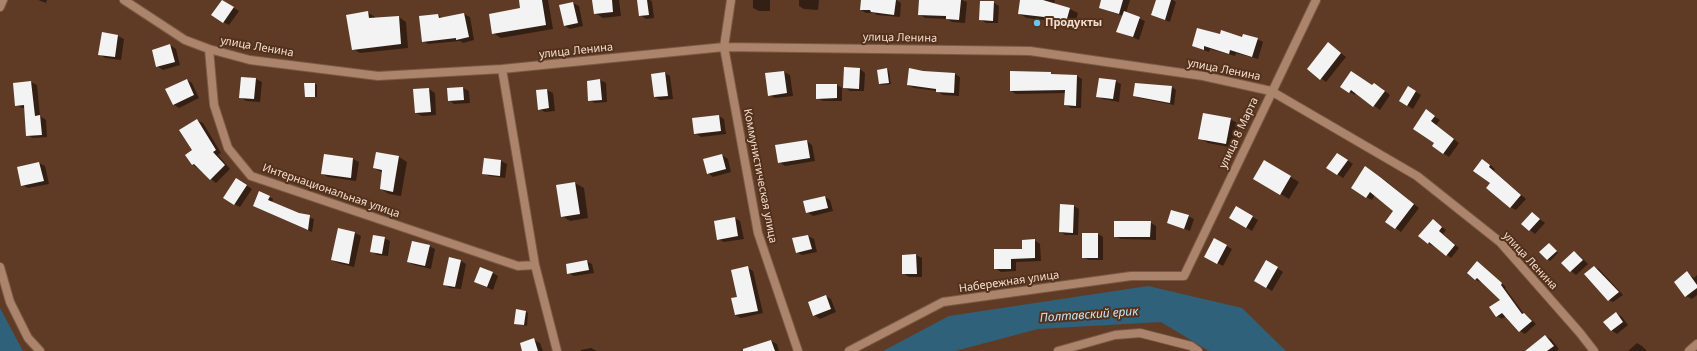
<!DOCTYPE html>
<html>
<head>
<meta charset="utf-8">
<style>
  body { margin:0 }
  canvas { display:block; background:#5f3b25 }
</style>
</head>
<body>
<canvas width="1697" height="351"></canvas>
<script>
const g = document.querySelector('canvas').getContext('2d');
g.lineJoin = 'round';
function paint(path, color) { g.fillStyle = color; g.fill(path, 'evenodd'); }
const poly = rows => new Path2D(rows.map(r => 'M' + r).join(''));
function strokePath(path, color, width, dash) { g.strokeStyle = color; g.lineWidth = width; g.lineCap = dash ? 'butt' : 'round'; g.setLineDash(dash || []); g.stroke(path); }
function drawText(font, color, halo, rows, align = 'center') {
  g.font = font + ' "Noto Sans",sans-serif'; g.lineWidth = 4; g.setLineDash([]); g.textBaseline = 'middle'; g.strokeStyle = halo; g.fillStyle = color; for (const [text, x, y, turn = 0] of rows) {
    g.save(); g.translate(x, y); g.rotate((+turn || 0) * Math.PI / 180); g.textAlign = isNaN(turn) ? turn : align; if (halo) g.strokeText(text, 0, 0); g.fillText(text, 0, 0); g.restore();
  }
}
paint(poly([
  [1148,286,1242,308,1286,351,1209,351,1161,322,1038,329,955,351,883,351,949,316],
  [0,308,23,351,0,351]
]), '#2f617a');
paint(poly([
  [38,0,47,0,46,3],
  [520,0,548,0,553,29,501,38,493,33,521,9],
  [593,0,619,0,621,16,603,18,595,13],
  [638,0,650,0,652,2,654,18,646,19,640,15],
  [753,0,770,0,770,11,759,11,753,8],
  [799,0,819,0,818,10,804,9,799,6],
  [862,0,896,0,901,3,900,17,877,15,874,13,866,13,861,10],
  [920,0,962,0,967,2,965,23,952,22,947,19,925,18,919,14],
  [1021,0,1055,0,1054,4,1070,9,1078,13,1073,30,1061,26,1053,21,1027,18,1019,14],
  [1102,0,1130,0,1126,13,1145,21,1139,40,1118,31,1123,16,1100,8],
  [1157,0,1173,0,1176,2,1170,22,1152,15],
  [993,2,999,6,998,23,986,23,980,19],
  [573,3,579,6,583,26,570,29,565,26],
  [228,4,239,11,229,25,223,22],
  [367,12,375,17,375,19,399,17,406,22,408,48,360,53,353,49],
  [464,14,470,17,474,40,463,43,460,41,428,44,423,41,438,15,443,18],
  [103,33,118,36,124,39,121,60,105,58,100,54],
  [1220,35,1257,39,1263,42,1258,59,1236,53,1235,56,1210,49,1209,52,1193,46],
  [170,45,176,49,180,65,163,70,157,66],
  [1333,47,1346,57,1326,82,1308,69],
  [860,69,865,73,864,91,850,91,844,87],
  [887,69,889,71,891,84,882,85,880,84],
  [784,72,790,75,793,96,775,98,769,95,766,74],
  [923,72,955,74,960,77,959,96,943,95,937,91,914,88,908,85],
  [665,73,670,76,673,99,660,100,655,97],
  [1050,73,1054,75,1077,76,1082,79,1081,108,1071,108,1065,104,1066,93,1016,94,1011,91],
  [242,78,256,79,262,82,260,102,246,101,240,97],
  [187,80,192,83,199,98,179,108,173,104],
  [600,80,606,83,607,102,595,103,589,100],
  [1115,81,1121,84,1119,102,1103,99,1097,96],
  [31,82,37,85,40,116,46,120,47,137,33,138,27,135,25,108,22,108,16,105],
  [315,84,317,85,317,97,306,96],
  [837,85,842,88,842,101,823,101,817,98],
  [1373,86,1380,87,1390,95,1380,110,1356,93,1355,95,1341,87],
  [1172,87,1176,90,1174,105,1139,98,1134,96],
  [1408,87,1421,95,1413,109,1400,101],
  [463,88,469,91,470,103,454,104,449,100],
  [429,89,435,93,436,115,422,116,416,113],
  [547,90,553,93,555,111,545,112,539,109],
  [1426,111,1440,120,1436,125,1459,143,1449,157,1443,153,1435,143],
  [719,116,724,119,726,134,701,137,695,133],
  [1230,119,1239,124,1234,148,1208,143,1199,138],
  [197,120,203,123,221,153,218,155,230,169,216,183,192,164],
  [807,141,812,145,815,161,785,166,779,162],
  [722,155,728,159,731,172,713,177,708,173],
  [399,157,407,162,401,196,389,194,381,189,383,173,374,168],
  [1343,157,1353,164,1343,178,1328,168],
  [353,159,359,162,356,181,328,177,322,174],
  [485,159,501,161,507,164,505,178,489,176,483,173],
  [1264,161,1299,182,1289,199,1254,178],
  [39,163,45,166,49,184,28,188,22,185],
  [1488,163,1495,169,1494,171,1526,199,1516,210,1510,207,1492,183],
  [1371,171,1386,181,1419,208,1401,232,1387,222,1395,211,1375,195,1372,200,1366,197],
  [242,182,252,189,240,207,234,204],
  [575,183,584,188,588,218,570,221,562,216],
  [270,197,273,199,272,203,298,214,314,219,312,232,258,208],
  [825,197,830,200,833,211,813,216,807,212],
  [1074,206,1079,209,1078,235,1065,235,1060,231],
  [1236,208,1258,220,1252,231,1230,218],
  [1532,213,1545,223,1535,234,1522,224],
  [1188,216,1194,219,1190,231,1168,223],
  [735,218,740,221,744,239,724,242,718,239],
  [1433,220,1446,230,1443,234,1459,248,1451,258,1434,245,1433,246,1428,243],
  [1150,222,1156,226,1156,240,1121,239,1115,236],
  [339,229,355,233,361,236,354,267,338,263,332,260],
  [1098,234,1103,237,1103,260,1089,260,1083,257],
  [808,236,814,239,817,252,802,255,796,252],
  [384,238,390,241,388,256,377,255,372,251],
  [1215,239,1232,249,1223,266,1205,256],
  [1034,240,1040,244,1041,261,1016,262,1016,271,1001,272,995,268],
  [1549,244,1558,253,1550,261,1547,259],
  [429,246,435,249,431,269,414,265,408,262],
  [1574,252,1579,255,1588,264,1576,275,1571,271,1563,263],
  [903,255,916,255,922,258,922,277,909,277,903,273],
  [461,261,466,264,461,289,450,288,444,284],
  [586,261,592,264,594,273,574,276,568,273],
  [1266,261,1283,272,1272,291,1255,281],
  [1477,262,1506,287,1505,288,1524,314,1529,317,1536,324,1525,334,1520,331,1506,316,1502,319,1497,316,1491,308,1501,300,1482,281,1481,282,1476,280,1468,272],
  [1594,267,1599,269,1623,295,1613,302,1609,300],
  [748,268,753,271,763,313,741,318,735,315,739,298],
  [493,273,498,276,493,290,475,282],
  [1687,273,1694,278,1697,275,1697,295,1692,299,1686,296],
  [826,296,831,299,836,312,820,319,814,315],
  [526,312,528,313,527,326,515,323],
  [1616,313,1622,317,1628,325,1617,334,1611,330],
  [1545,336,1551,339,1559,349,1557,351,1534,351],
  [534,340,540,343,543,351,523,351],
  [771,341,777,344,779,351,744,351],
  [1637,343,1642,346,1647,351,1628,351],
  [591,348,597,351,581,351,581,350]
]), '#0007');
paint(poly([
  [222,0,234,7,223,23,211,15],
  [519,0,542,0,546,25,492,34,489,14,520,8],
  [592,0,612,0,613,12,594,14],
  [637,0,647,0,649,15,639,16],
  [861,0,896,0,894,15,871,12,870,10,860,10],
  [919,0,961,0,959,20,946,19,946,16,918,15],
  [1020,0,1043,0,1070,8,1065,26,1052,22,1053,18,1018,14],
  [1101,0,1123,0,1119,14,1099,8],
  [1156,0,1171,0,1165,20,1151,15],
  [980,1,994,1,993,21,979,20],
  [573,2,578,23,564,26,559,5],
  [368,11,369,18,399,16,401,44,352,50,346,15],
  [1124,11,1140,17,1133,37,1116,32],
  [464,13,469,37,456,40,456,38,422,42,419,16,438,14,439,18],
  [1197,28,1220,34,1221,30,1242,37,1243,34,1258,38,1252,57,1230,50,1229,54,1204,46,1204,50,1192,46],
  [102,32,118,35,115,57,98,55],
  [1328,42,1341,53,1320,80,1307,69],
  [170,44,175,62,156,67,152,50],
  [844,67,860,68,859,89,843,88],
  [887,68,889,83,879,84,877,70],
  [909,68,923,71,955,73,954,93,936,92,936,89,907,85],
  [784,71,787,93,768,96,765,73],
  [1010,71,1051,72,1051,74,1077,75,1076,106,1064,105,1065,90,1010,91],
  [1351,71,1372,85,1374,83,1385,91,1373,107,1351,90,1349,93,1340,87],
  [665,72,668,96,654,97,651,74],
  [241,77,256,78,254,99,239,98],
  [1099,78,1116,80,1113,99,1096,97],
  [187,79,194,95,173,105,165,89],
  [600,79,602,100,588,101,587,81],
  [31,81,35,116,40,115,42,135,26,136,24,105,15,106,13,83],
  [304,83,315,83,315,97,305,97],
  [1135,83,1172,86,1170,103,1133,96],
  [816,84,837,84,837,98,816,99],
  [1408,86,1416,91,1407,106,1399,101],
  [463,87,464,100,448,101,447,88],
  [429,88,431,112,415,113,413,89],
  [547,89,549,108,538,110,536,90],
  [1426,109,1435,116,1431,121,1454,139,1443,154,1432,146,1434,143,1413,129],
  [1203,113,1231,118,1226,144,1198,139],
  [719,115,721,131,694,134,692,118],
  [197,119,216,150,213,152,225,165,210,180,194,164,192,165,185,155,192,150,179,130],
  [807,140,810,158,778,163,775,145],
  [376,152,399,156,393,192,380,189,382,170,373,168],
  [1337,153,1348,160,1337,175,1326,168],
  [324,154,353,158,351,178,321,174],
  [722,154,726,169,707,174,703,159],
  [484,158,501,160,500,176,482,174],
  [1482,159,1490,165,1489,167,1521,195,1510,208,1486,188,1490,183,1473,171],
  [1264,160,1291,176,1280,195,1253,179],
  [39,162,44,181,21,186,17,167],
  [1365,166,1380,177,1414,204,1395,229,1385,222,1393,211,1370,192,1366,198,1351,188],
  [236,178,247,185,234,205,223,198],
  [575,182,580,214,561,217,556,185],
  [259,191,270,196,268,200,299,213,310,215,308,230,253,206],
  [825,196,828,208,806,213,803,201],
  [1060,204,1074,205,1073,233,1059,232],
  [1236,206,1253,216,1246,228,1229,218],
  [1171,210,1189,215,1184,229,1167,223],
  [1532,212,1540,219,1529,231,1521,224],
  [735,217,738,236,717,240,714,221],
  [1433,219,1442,227,1439,231,1455,245,1446,256,1429,242,1428,244,1418,236],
  [1114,221,1151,221,1150,237,1114,237],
  [338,228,355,232,349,264,331,260],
  [1082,233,1098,233,1098,258,1082,258],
  [373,235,385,237,382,254,370,252],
  [808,235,812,249,796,253,792,238],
  [1214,238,1227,245,1217,264,1204,257],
  [1035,239,1035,258,1011,259,1011,269,994,269,994,249,1022,249,1022,240],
  [412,241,430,245,425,266,407,262],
  [1549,243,1557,251,1547,260,1539,252],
  [1574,251,1583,260,1570,272,1561,263],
  [916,254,917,274,902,274,902,255],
  [449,257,461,260,455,287,443,285],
  [587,260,589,270,567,274,566,264],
  [1266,260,1278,267,1266,288,1254,281],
  [1477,261,1502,283,1501,285,1522,314,1524,313,1532,321,1519,332,1502,313,1496,317,1489,307,1500,300,1477,278,1475,280,1467,273],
  [748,266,758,311,735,315,731,298,737,297,731,270],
  [1594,266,1619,292,1608,301,1584,274],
  [480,267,493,272,487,287,474,282],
  [1687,271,1697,285,1697,288,1685,297,1674,282],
  [826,295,831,309,813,316,808,302],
  [516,309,526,311,524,325,514,324],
  [1616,312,1623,322,1611,331,1603,322],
  [1545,335,1554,346,1547,351,1525,351],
  [534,338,538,351,522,351,520,343],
  [771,340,775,351,743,351,743,349]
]), '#f3f3f3');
const street = poly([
  [124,0,185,40,209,49,250,60,378,76,502,69,724,47,1030,51,1203,76,1271,91,1417,176,1500,242,1580,333,1594,351],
  [731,0,724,47,758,233,798,351],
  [0,7,3,0],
  [209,49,214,105,228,148,251,176,518,266,535,265],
  [502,69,535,265,557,351],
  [0,267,10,302,28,338,40,351],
  [849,351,943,302,1131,276,1184,276,1316,0],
  [1058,351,1115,335,1140,333,1191,346,1198,351],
  [1689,351,1697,344]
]);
strokePath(street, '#785a46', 10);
strokePath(street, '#ac846c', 8);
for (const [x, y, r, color] of [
  [1037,23,4,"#69c4f1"]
]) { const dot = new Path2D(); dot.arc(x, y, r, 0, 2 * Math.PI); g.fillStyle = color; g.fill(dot); strokePath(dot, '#53311b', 1.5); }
drawText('bold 11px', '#f3ddd0', '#53311b', [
  ["Продукты",1045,23]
], 'left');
drawText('11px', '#f3ddd0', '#53311b', [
  ["улица Ленина",900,38,1],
  ["улица Ленина",257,47,10],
  ["улица Ленина",576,51,-6],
  ["улица Ленина",1224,70,11],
  ["улица 8 Марта",1239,133,-65],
  ["Коммунистическая улица",760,176,79],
  ["Интернациональная улица",331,191,19],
  ["улица Ленина",1530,261,47],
  ["Набережная улица",1009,282,-8]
]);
drawText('italic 12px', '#c6e5f6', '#53311b', [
  ["Полтавский ерик",1089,315,-4]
]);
</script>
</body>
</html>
